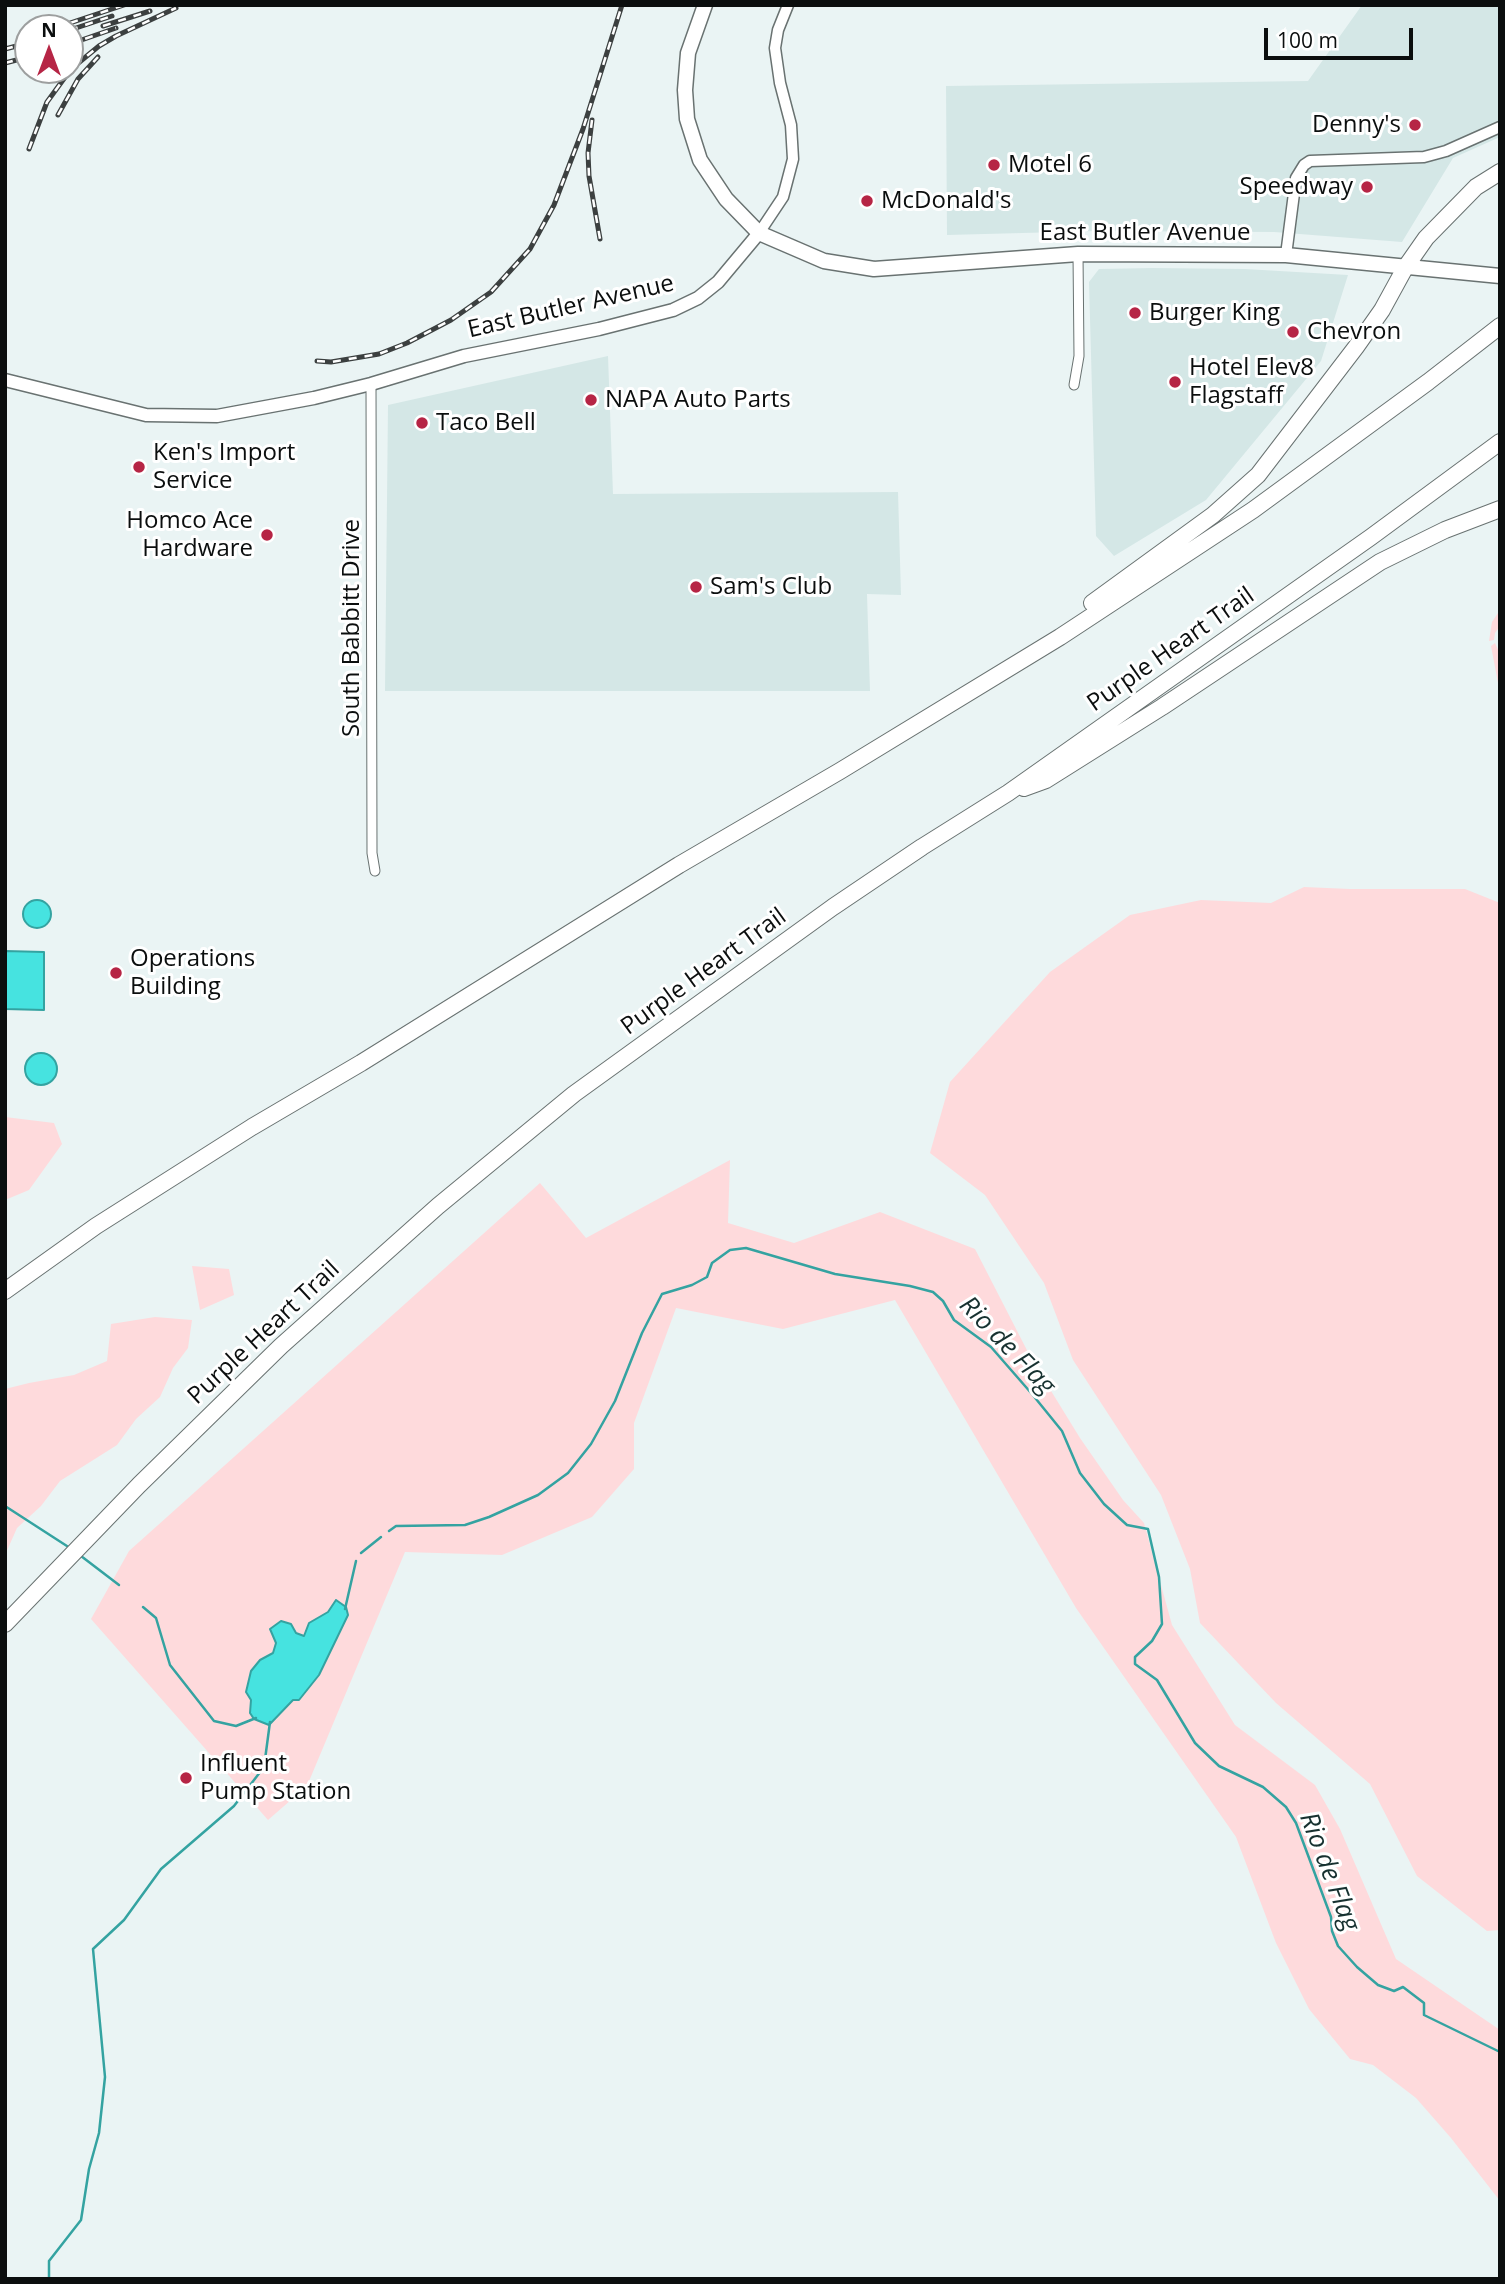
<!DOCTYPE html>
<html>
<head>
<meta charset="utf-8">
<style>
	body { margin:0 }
	#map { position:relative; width:1505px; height:2284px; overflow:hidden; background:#eaf4f4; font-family:"Open Sans",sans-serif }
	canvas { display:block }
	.frame { position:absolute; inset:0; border:7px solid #0b0e0e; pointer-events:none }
	.north { position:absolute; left:14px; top:14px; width:70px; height:70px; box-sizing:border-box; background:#fff; border:2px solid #9d9f9f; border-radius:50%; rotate:0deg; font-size:19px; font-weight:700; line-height:28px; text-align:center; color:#0b0e0e }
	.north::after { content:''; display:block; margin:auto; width:24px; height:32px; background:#b62545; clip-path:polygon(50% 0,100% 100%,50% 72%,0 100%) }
	.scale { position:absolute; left:1264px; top:28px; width:149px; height:32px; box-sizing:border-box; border:4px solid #0b0e0e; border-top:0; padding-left:9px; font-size:21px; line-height:24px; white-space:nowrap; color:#0b0e0e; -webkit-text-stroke:5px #fff; paint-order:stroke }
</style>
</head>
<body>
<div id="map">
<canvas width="1505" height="2284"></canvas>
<div class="frame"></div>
<div class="north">N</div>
<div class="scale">100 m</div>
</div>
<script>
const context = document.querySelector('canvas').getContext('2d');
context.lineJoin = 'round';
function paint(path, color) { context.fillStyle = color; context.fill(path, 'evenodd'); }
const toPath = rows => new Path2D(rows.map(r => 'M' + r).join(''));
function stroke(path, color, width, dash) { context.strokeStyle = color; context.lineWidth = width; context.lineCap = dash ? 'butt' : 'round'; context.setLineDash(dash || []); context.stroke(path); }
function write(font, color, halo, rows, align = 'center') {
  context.font = font + ' "Open Sans",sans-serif'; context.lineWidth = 6; context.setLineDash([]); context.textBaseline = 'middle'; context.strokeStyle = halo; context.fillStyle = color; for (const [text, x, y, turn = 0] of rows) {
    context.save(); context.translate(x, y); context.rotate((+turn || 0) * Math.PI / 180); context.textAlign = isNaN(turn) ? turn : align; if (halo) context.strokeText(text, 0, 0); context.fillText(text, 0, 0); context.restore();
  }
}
paint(toPath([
	[1362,5,1500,5,1500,137,1453,158,1402,242,1274,232,1098,231,947,235,946,86,1308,81],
	[1152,268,1245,269,1348,275,1321,361,1206,500,1114,556,1096,536,1089,282,1099,269],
	[608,356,613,494,898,492,901,595,867,594,870,691,385,691,388,405]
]), '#d4e7e6');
paint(toPath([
	[1500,610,1500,626,1495,633,1494,640,1489,641,1492,622],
	[1495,643,1500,654,1500,728,1498,683,1491,646],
	[1304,887,1350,889,1465,889,1500,903,1500,1930,1487,1931,1417,1876,1370,1784,1276,1703,1200,1623,1190,1569,1161,1495,1073,1360,1044,1283,985,1195,930,1153,950,1082,1050,972,1130,915,1201,900,1271,903],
	[5,1117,54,1123,62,1144,29,1190,5,1200],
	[730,1160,728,1223,794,1243,880,1212,975,1249,1032,1360,1080,1438,1123,1500,1144,1523,1172,1625,1235,1725,1315,1785,1340,1829,1396,1959,1500,2030,1500,2201,1451,2138,1416,2098,1373,2065,1350,2059,1309,2009,1276,1943,1236,1837,1076,1608,895,1300,783,1329,676,1308,634,1423,634,1469,592,1517,502,1555,405,1552,307,1786,268,1820,91,1619,129,1551,540,1183,586,1238],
	[192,1266,229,1269,234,1295,200,1310],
	[155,1317,192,1320,188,1348,173,1368,160,1397,136,1419,117,1445,60,1481,41,1506,17,1528,5,1555,5,1389,29,1383,74,1375,107,1361,111,1324]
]), '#fedadc');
const water = toPath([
	'23 914a14 14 0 1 1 28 0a14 14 0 1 1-28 0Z',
	[5,951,44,952,44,1010,5,1009,5,951],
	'25 1069a16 16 0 1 1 32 0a16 16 0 1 1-32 0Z',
	[336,1600,346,1607,348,1615,319,1675,299,1700,293,1700,269,1725,254,1719,250,1713,251,1700,246,1692,251,1671,260,1660,273,1653,276,1643,270,1629,281,1621,291,1624,296,1633,304,1636,309,1623,328,1612,336,1600]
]);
paint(water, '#46e3e0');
stroke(water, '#34a3a1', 2);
stroke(toPath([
	[5,1506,70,1548],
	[389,1531,396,1526,465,1525,489,1517,538,1495,568,1473,591,1444,615,1401,642,1333,662,1294,692,1285,707,1277,712,1263,730,1250,746,1248,835,1274,910,1286,933,1292,943,1301,954,1320,991,1347,1032,1394,1062,1431,1080,1473,1104,1504,1127,1525,1148,1529,1159,1577,1162,1624,1152,1641,1135,1657,1135,1664,1157,1680,1195,1743,1219,1766,1263,1787,1286,1807,1296,1823,1331,1917,1332,1931,1338,1946,1357,1967,1378,1985,1394,1991,1403,1987,1424,2003,1424,2015,1500,2052],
	[361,1553,381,1537],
	[81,1556,119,1585],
	[143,1607,156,1618,170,1665,214,1721,236,1726,256,1718],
	[345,1609,356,1561],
	[49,2279,49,2261,81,2220,89,2169,99,2133,105,2077,93,1949,124,1920,161,1869,234,1806,264,1767,270,1722]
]), '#34a3a1', 2.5);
const minor = toPath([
	[371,384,372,853,375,871],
	[1074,385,1079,356,1078,254]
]);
const tertiary = toPath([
	[759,233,783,197,793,159,791,125,780,83,775,48,778,30,788,5],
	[1286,255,1296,178,1304,165,1310,161,1424,157,1446,151,1500,127]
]);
const secondary = toPath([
	[5,380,146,415,217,416,314,398,371,384,464,356,599,329,673,310,698,298,718,282,759,233]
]);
const primary = toPath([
	[705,5,688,53,685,90,687,119,700,160,726,199,759,233,824,261,874,269,1078,254,1286,255,1500,276]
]);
const motorway = toPath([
	[1092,603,1213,515,1258,475,1356,347,1382,310,1405,268,1426,238,1476,187,1500,172],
	[1024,788,1046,780,1162,707,1380,562,1445,530,1500,509],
	[5,1291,96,1226,252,1127,361,1063,679,865,840,771,1060,637,1253,510,1428,382,1500,326],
	[5,1624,139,1485,281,1346,438,1206,574,1094,833,907,922,847,1008,793,1371,537,1500,442]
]);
stroke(minor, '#697271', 11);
stroke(tertiary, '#697271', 13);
stroke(secondary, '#697271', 15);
stroke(primary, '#697271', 17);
stroke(motorway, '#697271', 18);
stroke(minor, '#fff', 9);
stroke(tertiary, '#fff', 10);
stroke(secondary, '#fff', 12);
stroke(primary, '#fff', 14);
stroke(motorway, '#fff', 16);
const rail = toPath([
	[103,26,150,11],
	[55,28,124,5],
	[70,30,112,16],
	[70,44,116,28],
	[5,49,28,43],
	[5,63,28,57],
	[58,115,78,79,98,57],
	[592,120,588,153,589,176,600,239],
	[29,149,47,102,71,69,99,46,116,36,176,8],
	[317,361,331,362,379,354,407,343,451,320,491,292,530,249,554,205,583,129,622,5]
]);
stroke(rail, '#3c4040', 5);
stroke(rail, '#fff', 2.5, [8]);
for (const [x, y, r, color] of [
	[1415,125,7,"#b62545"],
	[994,165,7,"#b62545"],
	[1367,187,7,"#b62545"],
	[867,201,7,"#b62545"],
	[1135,313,7,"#b62545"],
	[1293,332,7,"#b62545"],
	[1175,382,7,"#b62545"],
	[591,400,7,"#b62545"],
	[422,423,7,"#b62545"],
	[139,467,7,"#b62545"],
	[267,535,7,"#b62545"],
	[696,587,7,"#b62545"],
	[116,973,7,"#b62545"],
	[186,1778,7,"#b62545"]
]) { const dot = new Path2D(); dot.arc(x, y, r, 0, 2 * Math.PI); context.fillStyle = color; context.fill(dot); stroke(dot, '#fff', 2.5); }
write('24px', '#0b0e0e', '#fff', [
	["Denny's",1401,125,"right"],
	["Motel 6",1008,165],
	["Speedway",1353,187,"right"],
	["McDonald's",881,201],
	["Burger King",1149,313],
	["Chevron",1307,332],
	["Hotel Elev8",1189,368],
	["Flagstaff",1189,396],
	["NAPA Auto Parts",605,400],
	["Taco Bell",436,423],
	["Ken's Import",153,453],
	["Service",153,481],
	["Homco Ace",253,521,"right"],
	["Hardware",253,549,"right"],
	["Sam's Club",710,587],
	["Operations",130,959],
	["Building",130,987],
	["Influent",200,1764],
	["Pump Station",200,1792]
], 'left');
write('24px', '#0b0e0e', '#fff', [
	["East Butler Avenue",1145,233],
	["East Butler Avenue",571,307,-13],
	["South Babbitt Drive",352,628,-90],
	["Purple Heart Trail",1171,650,-35],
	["Purple Heart Trail",704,972,-36],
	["Purple Heart Trail",264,1333,-43]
]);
write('italic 26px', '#173130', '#fff', [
	["Rio de Flag",1007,1346,46],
	["Rio de Flag",1329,1872,69]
]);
</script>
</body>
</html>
